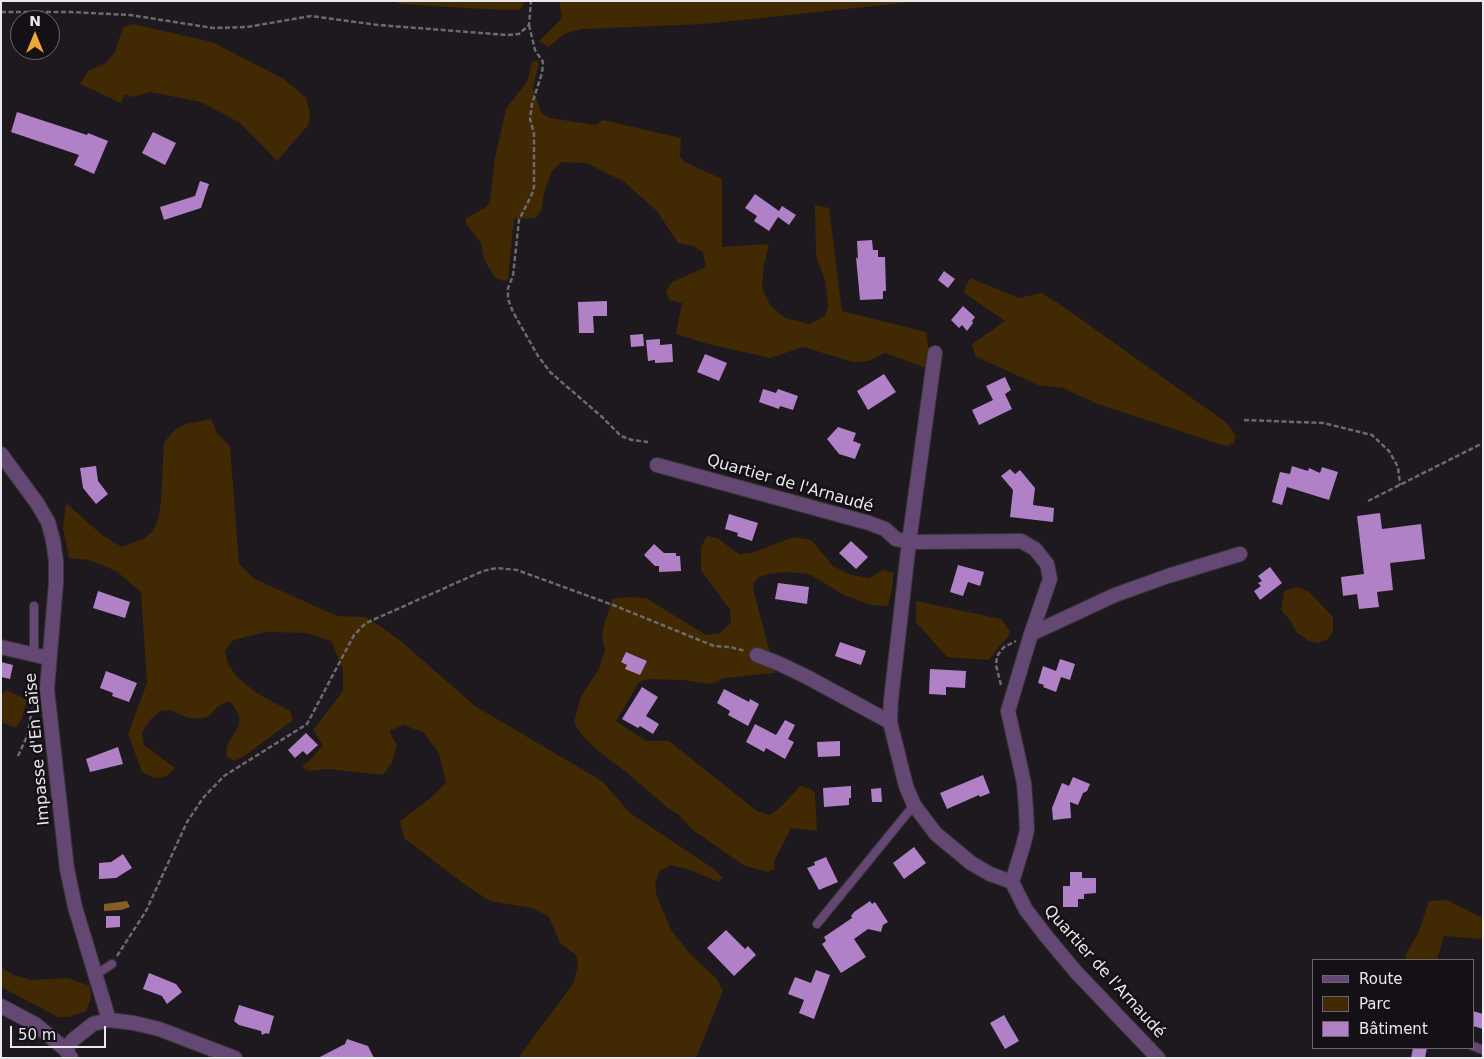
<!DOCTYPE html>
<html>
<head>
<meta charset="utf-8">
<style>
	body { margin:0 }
	#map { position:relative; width:1484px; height:1059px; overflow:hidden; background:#1d191f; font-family:"DejaVu Sans",sans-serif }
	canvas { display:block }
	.frame { position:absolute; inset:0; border:2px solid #eae8ec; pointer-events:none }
	.legend { position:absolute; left:1312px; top:959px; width:162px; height:90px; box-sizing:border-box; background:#141016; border:1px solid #6a666c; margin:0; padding:6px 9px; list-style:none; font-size:15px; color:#eae8ec }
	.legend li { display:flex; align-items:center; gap:10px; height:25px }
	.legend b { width:25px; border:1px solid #6a666c }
	.north { position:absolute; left:10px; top:10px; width:50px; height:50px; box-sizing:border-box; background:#141016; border:1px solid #6a666c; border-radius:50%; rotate:0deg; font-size:14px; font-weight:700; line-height:20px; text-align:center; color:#eae8ec }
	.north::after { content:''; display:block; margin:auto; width:18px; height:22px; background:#eda83b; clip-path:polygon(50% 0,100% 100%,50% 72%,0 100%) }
	.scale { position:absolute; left:10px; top:1026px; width:96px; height:22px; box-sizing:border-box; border:2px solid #eae8ec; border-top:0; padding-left:6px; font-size:15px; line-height:18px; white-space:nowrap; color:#eae8ec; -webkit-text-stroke:4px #141016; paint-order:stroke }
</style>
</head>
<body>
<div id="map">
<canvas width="1484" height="1059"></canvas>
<div class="frame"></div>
<ul class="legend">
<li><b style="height:6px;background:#654773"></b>Route</li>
<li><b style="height:14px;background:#402903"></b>Parc</li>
<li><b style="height:14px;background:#b081c7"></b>Bâtiment</li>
</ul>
<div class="north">N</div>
<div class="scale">50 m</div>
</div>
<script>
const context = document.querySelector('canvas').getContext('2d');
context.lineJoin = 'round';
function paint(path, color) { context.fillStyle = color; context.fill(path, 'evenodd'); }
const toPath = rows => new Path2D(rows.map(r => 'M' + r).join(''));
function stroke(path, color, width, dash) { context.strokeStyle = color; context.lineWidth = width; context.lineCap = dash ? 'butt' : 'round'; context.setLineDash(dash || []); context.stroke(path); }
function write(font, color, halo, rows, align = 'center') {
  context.font = font + ' "DejaVu Sans",sans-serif'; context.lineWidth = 5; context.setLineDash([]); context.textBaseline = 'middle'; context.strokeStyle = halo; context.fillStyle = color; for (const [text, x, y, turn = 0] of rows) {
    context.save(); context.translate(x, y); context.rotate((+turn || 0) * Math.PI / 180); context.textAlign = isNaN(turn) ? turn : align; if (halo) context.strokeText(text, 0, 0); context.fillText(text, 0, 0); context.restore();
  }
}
paint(toPath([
	[395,1,524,1,524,4,520,10,500,10,400,4],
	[559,1,922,1,704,24,583,29,566,33,548,47,539,41,562,18],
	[133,24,212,42,284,79,306,98,310,112,309,124,277,161,240,123,201,102,150,92,133,97,125,94,121,103,80,84,88,71,106,63,115,52,123,27],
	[532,61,539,62,533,88,541,113,550,118,595,125,603,120,681,138,680,156,685,162,722,179,722,247,769,244,764,265,762,288,770,305,785,318,809,324,825,316,828,306,825,280,816,256,815,205,829,208,842,311,926,332,929,351,926,368,885,353,869,361,853,362,803,347,770,358,708,344,676,334,682,303,669,300,666,291,672,282,706,267,703,252,693,246,678,243,657,211,623,181,586,163,562,162,552,171,544,193,541,211,536,218,514,219,508,279,503,281,495,278,484,259,481,243,466,224,466,218,485,208,490,202,495,158,506,109,528,80],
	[970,278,1019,298,1041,293,1058,303,1227,423,1236,436,1234,443,1227,446,1219,444,1095,403,1063,388,1038,385,975,356,972,344,1005,321,963,292],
	[211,419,217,433,230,446,239,564,255,579,337,616,365,617,380,626,402,642,475,706,602,781,630,813,714,869,723,878,718,882,691,870,670,865,659,872,655,884,657,897,671,930,691,955,717,979,723,991,696,1058,518,1058,573,984,578,965,576,955,560,943,549,917,532,908,490,901,464,884,404,838,400,821,428,800,446,783,439,753,423,732,403,725,389,731,397,746,391,764,383,775,328,769,310,771,302,767,312,758,323,745,313,730,343,691,343,669,331,641,307,633,266,632,233,640,225,651,228,664,237,677,258,694,290,711,293,720,243,757,234,761,226,756,227,746,239,725,239,715,230,701,218,706,208,717,198,719,186,717,170,710,161,711,151,719,142,732,144,745,175,768,167,776,155,778,142,772,128,734,147,683,141,592,116,571,89,560,69,558,63,528,66,503,102,535,122,547,145,538,153,531,158,520,161,501,164,442,176,429,186,424],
	[707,536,717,538,739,554,752,553,794,537,811,540,833,566,851,575,869,578,884,570,893,573,893,583,888,606,871,605,844,595,809,574,785,572,768,574,759,577,754,582,753,588,775,673,724,678,711,684,682,680,650,679,639,682,616,721,646,741,669,741,757,811,770,815,782,806,800,786,809,788,815,793,817,831,791,828,775,859,774,869,768,872,745,866,694,831,679,815,668,808,626,772,597,750,583,736,574,723,581,696,599,669,605,650,602,639,603,629,612,599,626,597,646,598,706,635,720,633,731,623,730,610,701,570,701,547],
	[1297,587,1309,592,1333,617,1333,631,1328,639,1319,643,1309,641,1297,633,1290,620,1281,610,1284,591],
	[916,601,1001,619,1010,631,1008,637,1001,644,989,660,947,657,916,622],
	[7,690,27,700,22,718,16,728,1,722,1,694],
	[1447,900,1483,918,1483,939,1444,936,1437,960,1405,960,1406,954,1419,931,1429,901],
	[1,967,13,975,32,980,68,978,90,986,91,999,86,1011,69,1017,58,1017,1,987]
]), '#402903');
paint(toPath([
	[127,901,130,907,121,910,104,911,104,904]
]), '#865f24');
paint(toPath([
	[17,112,87,135,88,133,108,141,94,174,74,165,79,155,11,132],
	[153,132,176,143,165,165,142,153],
	[200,181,209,184,201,208,164,220,160,207,195,196],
	[755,194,779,211,782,206,796,215,789,225,778,217,769,231,754,221,757,216,745,208],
	[872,240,873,250,878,250,878,257,885,257,886,291,883,291,883,299,860,300,856,257,858,259,857,241],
	[944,271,955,279,948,288,938,280],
	[607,301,607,316,593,316,594,333,579,333,578,302],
	[963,306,975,317,972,321,973,323,967,331,962,325,959,328,951,320],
	[643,334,644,346,631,347,630,335],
	[660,339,660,345,672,344,673,362,655,363,655,360,648,361,646,340],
	[705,354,727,363,719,381,697,372],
	[884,374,896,392,868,410,857,391],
	[1005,377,1011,390,1005,394,1012,409,979,425,972,410,993,400,986,386],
	[763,389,776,393,778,389,798,396,793,410,780,406,779,409,759,402],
	[838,427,856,433,853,441,861,444,855,459,839,454,827,439],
	[96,466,98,481,108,494,96,504,83,488,80,468],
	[1292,466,1308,471,1309,468,1320,473,1322,467,1338,472,1329,500,1287,487,1282,505,1272,502,1280,472,1290,474],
	[1010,469,1015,474,1020,470,1035,488,1033,505,1054,508,1053,522,1010,517,1013,490,1001,476],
	[1380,513,1382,529,1421,524,1425,559,1390,563,1393,590,1377,592,1379,607,1359,609,1357,594,1343,596,1341,577,1364,574,1357,516],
	[729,514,758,523,752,541,737,536,738,533,725,529],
	[851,541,868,557,856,569,839,553],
	[654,544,664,553,676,553,676,556,680,556,681,571,659,572,659,566,655,566,644,555],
	[958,565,984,572,980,586,968,582,963,596,950,592],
	[1270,567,1282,583,1260,600,1254,591,1261,586,1258,583,1262,581,1258,576],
	[778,583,809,587,807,604,775,599],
	[98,591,130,602,125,618,93,608],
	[840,642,866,651,861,665,835,656],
	[626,652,647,661,640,675,625,669,627,665,621,662],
	[1060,659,1075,664,1070,680,1061,677,1056,692,1043,687,1044,685,1038,683,1043,666,1056,671],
	[1,662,13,665,10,679,1,677],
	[930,669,966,671,965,688,946,687,946,695,929,694],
	[106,671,137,683,129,702,112,696,113,693,100,688],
	[642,687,658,697,646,716,659,724,653,734,640,726,638,728,622,719],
	[724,689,749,702,750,699,759,704,748,726,728,715,730,711,717,703],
	[785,720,795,725,788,739,794,742,785,759,766,748,764,752,746,742,755,724,776,735],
	[306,733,318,745,307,755,303,751,295,758,288,750],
	[840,741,840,756,818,757,817,742],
	[118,747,123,764,90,772,86,759],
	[983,775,990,793,980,797,979,795,947,809,940,793],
	[1073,777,1090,784,1087,791,1083,793,1078,805,1070,802,1071,818,1053,820,1052,808,1062,783,1069,786],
	[851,786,851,798,849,798,849,805,824,807,823,788],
	[881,788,882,802,872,802,871,789],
	[914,847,926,863,904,879,893,863],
	[123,854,132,868,116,878,99,879,99,863,111,862],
	[826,857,838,882,819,890,807,868,815,865,814,862],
	[1070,872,1082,872,1082,878,1096,878,1096,893,1084,894,1084,899,1078,899,1078,907,1063,907,1063,886,1070,886],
	[870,901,872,904,875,902,888,922,883,925,881,932,868,929,854,939,866,957,841,973,822,944,826,941,824,937,852,918,851,916,854,912],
	[106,916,120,916,120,927,106,928],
	[726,930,745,949,748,946,756,955,734,976,707,948],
	[816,970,830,975,814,1019,799,1013,804,1000,788,994,795,977,811,983],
	[149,973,176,984,182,992,167,1004,162,996,143,989],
	[239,1005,274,1016,269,1034,266,1033,262,1035,261,1031,239,1025,234,1021],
	[1473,1011,1483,1014,1483,1029,1473,1026],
	[1004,1015,1019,1041,1005,1049,990,1023],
	[347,1039,368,1046,374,1058,318,1058,345,1044],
	[1413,1048,1427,1048,1425,1058,1411,1058]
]), '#b081c7');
const service = toPath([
	[34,606,34,655],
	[817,924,914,805],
	[95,975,112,964],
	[1473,1046,1483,1050]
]);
const minor = toPath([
	[935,353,909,542,891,700,890,722,906,786,914,805,936,834,971,863,990,874,1012,882,1026,910,1046,936,1076,972,1158,1058],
	[1,454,37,503,48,522,53,540,56,561,56,583,47,689,67,869,75,907,109,1020],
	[657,465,869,523,885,529,896,539,909,542,1021,541,1035,549,1047,564,1050,579,1031,634],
	[1,647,48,658],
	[757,655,780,664,807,677,890,722],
	[1012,882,1023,846,1027,830,1026,809,1024,783,1008,711,1031,634,1115,595,1168,576,1240,554],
	[65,1049,74,1039,93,1024,109,1020,134,1023,159,1029,235,1058]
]);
const tertiary = toPath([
	[1,1006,35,1024,65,1049,71,1058]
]);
stroke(service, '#3a363c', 10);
stroke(minor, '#3a363c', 16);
stroke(tertiary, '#3a363c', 16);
stroke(toPath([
	[1,12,70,12,130,15,213,28,247,27,311,16,378,25,507,35,519,34,529,25,531,1],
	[529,25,535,50,543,62,542,73,532,104,530,119,534,134,534,187,532,194,519,220,513,276,508,288,508,299,513,312,538,356,550,372,601,416,621,436,632,440,648,442],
	[1244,420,1323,423,1372,435,1389,451,1398,467,1400,485],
	[1368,501,1483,443],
	[1001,685,996,665,997,656,1004,647,1016,641],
	[18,756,28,734,34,695],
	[117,956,146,911,187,822,203,798,224,776,307,724,354,635,366,623,483,571,497,568,517,570,613,605,714,646,730,647,745,651]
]), '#6d6a6f', 2.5, [5, 2.5]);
stroke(service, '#654773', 8);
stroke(minor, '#654773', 14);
stroke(tertiary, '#654773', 14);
write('16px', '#eae8ec', '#141016', [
	["Quartier de l'Arnaudé",790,484,16],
	["Impasse d'En Laïse",38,749,-95],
	["Quartier de l'Arnaudé",1104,972,48]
]);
</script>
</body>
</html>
